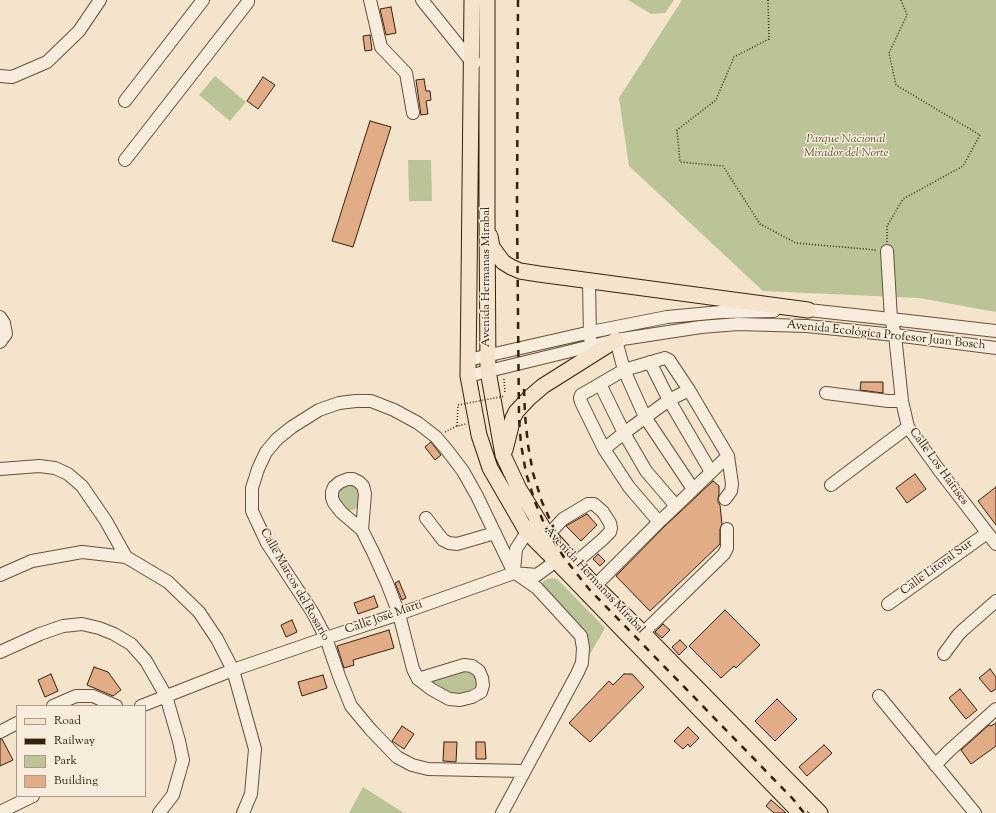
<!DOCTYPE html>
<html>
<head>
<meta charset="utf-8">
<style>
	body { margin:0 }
	#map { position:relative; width:996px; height:813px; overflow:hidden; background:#f4e4cb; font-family:"Sorts Mill Goudy",serif }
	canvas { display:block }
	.legend { position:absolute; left:16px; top:705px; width:130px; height:92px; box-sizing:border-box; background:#f8eddd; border:1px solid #aa9c8a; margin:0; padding:5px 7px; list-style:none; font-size:12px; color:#35220d }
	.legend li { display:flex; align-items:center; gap:8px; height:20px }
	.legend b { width:20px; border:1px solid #aa9c8a }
</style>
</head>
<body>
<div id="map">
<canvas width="996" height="813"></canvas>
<ul class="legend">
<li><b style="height:5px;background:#f4e4cb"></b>Road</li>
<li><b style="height:5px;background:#35220d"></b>Railway</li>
<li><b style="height:11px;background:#bbc497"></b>Park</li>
<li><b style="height:11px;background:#e2ac86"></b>Building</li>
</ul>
</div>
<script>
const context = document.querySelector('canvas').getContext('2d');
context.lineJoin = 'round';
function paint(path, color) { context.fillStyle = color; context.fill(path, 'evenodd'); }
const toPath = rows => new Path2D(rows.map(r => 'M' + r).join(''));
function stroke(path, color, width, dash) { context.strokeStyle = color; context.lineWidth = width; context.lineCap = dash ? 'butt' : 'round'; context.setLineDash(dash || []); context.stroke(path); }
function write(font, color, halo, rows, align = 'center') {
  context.font = font + ' "Sorts Mill Goudy",serif'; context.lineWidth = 3; context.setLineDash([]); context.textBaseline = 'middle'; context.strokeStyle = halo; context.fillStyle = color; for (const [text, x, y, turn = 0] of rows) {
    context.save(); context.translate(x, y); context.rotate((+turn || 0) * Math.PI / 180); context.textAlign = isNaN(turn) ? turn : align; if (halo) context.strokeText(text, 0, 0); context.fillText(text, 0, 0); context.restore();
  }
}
paint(toPath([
	[628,0,674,0,665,13,651,14],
	[682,0,996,0,996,312,919,298,763,291,629,166,619,98],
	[215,76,246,102,230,121,199,95],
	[408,160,431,160,432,201,409,201],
	[348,485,352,485,360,489,360,506,353,510,345,510,337,501,338,493,340,489,344,486],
	[552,578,557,579,605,628,585,663,586,649,541,588,542,584,544,581,548,579],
	[467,668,477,675,478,685,465,693,449,694,436,687,430,679],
	[363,787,404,813,349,813]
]), '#bbc497');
const building = toPath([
	[391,7,396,33,386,35,380,9,391,7],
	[370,35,372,50,365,51,363,36,370,35],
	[263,77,275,85,258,109,247,101,263,77],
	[424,79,426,91,430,91,431,100,426,101,428,114,421,115,416,80,424,79],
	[370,121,391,127,353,247,332,241,370,121],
	[861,382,883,382,883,393,860,390,861,382],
	[431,442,441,455,435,460,425,447,431,442],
	[915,474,926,489,907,503,896,488,915,474],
	[713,481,719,486,719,494,718,498,718,502,720,505,722,524,720,529,720,544,650,611,616,576,664,527,713,481],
	[996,487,996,525,978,501,996,487],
	[587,514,597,525,581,541,566,526,587,514],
	[598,554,605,561,600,566,593,559,598,554],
	[399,581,406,598,402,600,395,583,399,581],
	[374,596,378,607,358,614,354,603,374,596],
	[725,610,760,645,736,668,734,666,721,678,689,646,725,610],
	[292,620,297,632,286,637,281,625,292,620],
	[663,624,670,630,662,638,655,632,663,624],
	[389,630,394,648,353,660,354,665,344,668,337,646,389,630],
	[680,640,687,647,679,655,672,647,680,640],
	[94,667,108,672,121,690,113,696,87,685,94,667],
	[990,669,996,677,996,689,991,692,979,678,990,669],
	[51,674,58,691,45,697,38,680,51,674],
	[624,674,632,674,644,687,590,742,569,723,609,681,613,685,624,674],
	[323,675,327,688,302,696,298,682,323,675],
	[960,689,977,710,966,719,949,698,960,689],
	[777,699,797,719,775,741,755,721,777,699],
	[996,723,996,746,971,764,961,750,989,725,991,726,996,723],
	[402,726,414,734,404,749,392,741,402,726],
	[688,727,699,738,690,747,688,744,683,749,674,741,688,727],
	[0,739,2,739,13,760,0,766,0,739],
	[444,742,457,742,456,762,443,761,444,742],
	[476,742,485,742,486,759,476,759,476,742],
	[824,745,832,753,807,776,799,767,824,745],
	[771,800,778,806,786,813,774,813,766,806,771,800]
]);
paint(building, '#e2ac86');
stroke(building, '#35220d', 1);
const minor = toPath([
	[370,0,381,47,406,73,413,113],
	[422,0,471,61,475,62],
	[0,76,12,77,47,62,79,31,100,0],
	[125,101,203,0],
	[125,160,248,2,248,0],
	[887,251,891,319,895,335,902,401,908,427,939,470,996,544],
	[589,280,590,339],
	[800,310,808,310,891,319,996,331],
	[0,317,4,323,6,334,0,342],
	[616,340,624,370,665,358,669,360,689,390,728,456,676,506],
	[468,360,591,332,667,317,721,312,774,311],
	[650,362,669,400,624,433,604,449,629,487,659,522],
	[468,376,616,340,701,327,738,324,807,326,895,335,996,348],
	[689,390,669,400,711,472],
	[826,393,888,401,902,401],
	[604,449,581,402,580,398,581,395,624,370,645,417,693,489],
	[0,469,39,466,55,468,68,474,82,486,106,521,126,557],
	[831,485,908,427],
	[725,499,731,491,732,484,728,456],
	[426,518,443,540,449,543,457,544,495,533],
	[362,530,365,494,363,486,359,482,353,479,348,479,340,482,334,487,332,492,332,498,334,503,341,512,362,530,373,552,387,583,399,614,413,669,418,679,431,689,449,699,460,700,472,697,481,692,483,685,482,678,479,671,472,666,464,665,418,679],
	[548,535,563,519,588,504,594,504,603,512,610,523,611,528,610,532,602,540,574,564],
	[514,571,516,549,527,532,538,520],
	[514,573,477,496,463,471,447,450,436,437,418,423,394,410,371,401,356,401,339,403,319,410,292,427,277,439,266,452,258,469,252,488,252,511,267,543,313,613,326,638,339,676,351,706,371,730,397,757,412,765,428,769,524,771],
	[0,575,32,561,82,552,126,557,168,582,199,612,217,639,233,670,255,749,251,794,243,813],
	[595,586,659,522,676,506,646,471,624,433,600,384],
	[888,604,987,533],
	[643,633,724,554,727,548,727,529],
	[0,652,40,634,63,626,82,624,99,628,114,634,131,644,146,661,166,696,179,741,183,760,173,795,159,813],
	[944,654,958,635,963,630,996,601],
	[879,696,975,813],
	[53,706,76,696,93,696,116,706],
	[141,706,233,670,326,638,399,614,514,573,537,575,556,561,560,555],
	[0,732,17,723],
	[935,765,950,750,996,709],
	[0,812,33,796],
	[502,813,577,674,582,663,583,648,581,636,537,588,517,574]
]);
const major = toPath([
	[472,0,468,376,479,435,490,468,527,532,556,561,800,813],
	[487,0,487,213,488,371,503,455,519,489,545,531,595,586,643,633,820,813],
	[490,236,492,247,503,262,511,267,520,271,539,274,808,310],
	[505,450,513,418,516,412,529,398,543,386,616,340]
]);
stroke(minor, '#65523c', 14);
stroke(major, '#35220d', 17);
stroke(toPath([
	[768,0,769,39,734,57,716,100,677,130,680,162,723,166,760,224,796,243,876,250],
	[887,242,887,226,903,199,963,166,980,135,896,85,889,53,907,15,901,0],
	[504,379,505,393],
	[457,426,458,405],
	[445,432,457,426,466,424]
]), '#35220d', 1.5, [1, 2]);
stroke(minor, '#f8eddd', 12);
stroke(major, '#f4e4cb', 15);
stroke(toPath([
	[518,0,517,210,519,419,521,444,526,473,535,502,546,528,565,559,589,589,793,799,804,813],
	[524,389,525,415,528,445,533,473,542,502,555,531,561,541]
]), '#35220d', 2.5, [7, 7]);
stroke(toPath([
	[458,405,505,396]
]), '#35220d', 1.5, [1, 2]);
write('italic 12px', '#5d5336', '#f8eddd', [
	["Parque Nacional",846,140],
	["Mirador del Norte",846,154]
]);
write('12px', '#35220d', '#f8eddd', [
	["Avenida Hermanas Mirabal",487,277,-90],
	["Avenida Ecológica Profesor Juan Bosch",886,336,6],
	["Calle Los Haitises",938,467,54],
	["Calle Litoral Sur",937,568,-36],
	["Avenida Hermanas Mirabal",594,581,47],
	["Calle Marcos del Rosario",294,585,60],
	["Calle José Martí",384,618,-19]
]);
</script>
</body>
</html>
